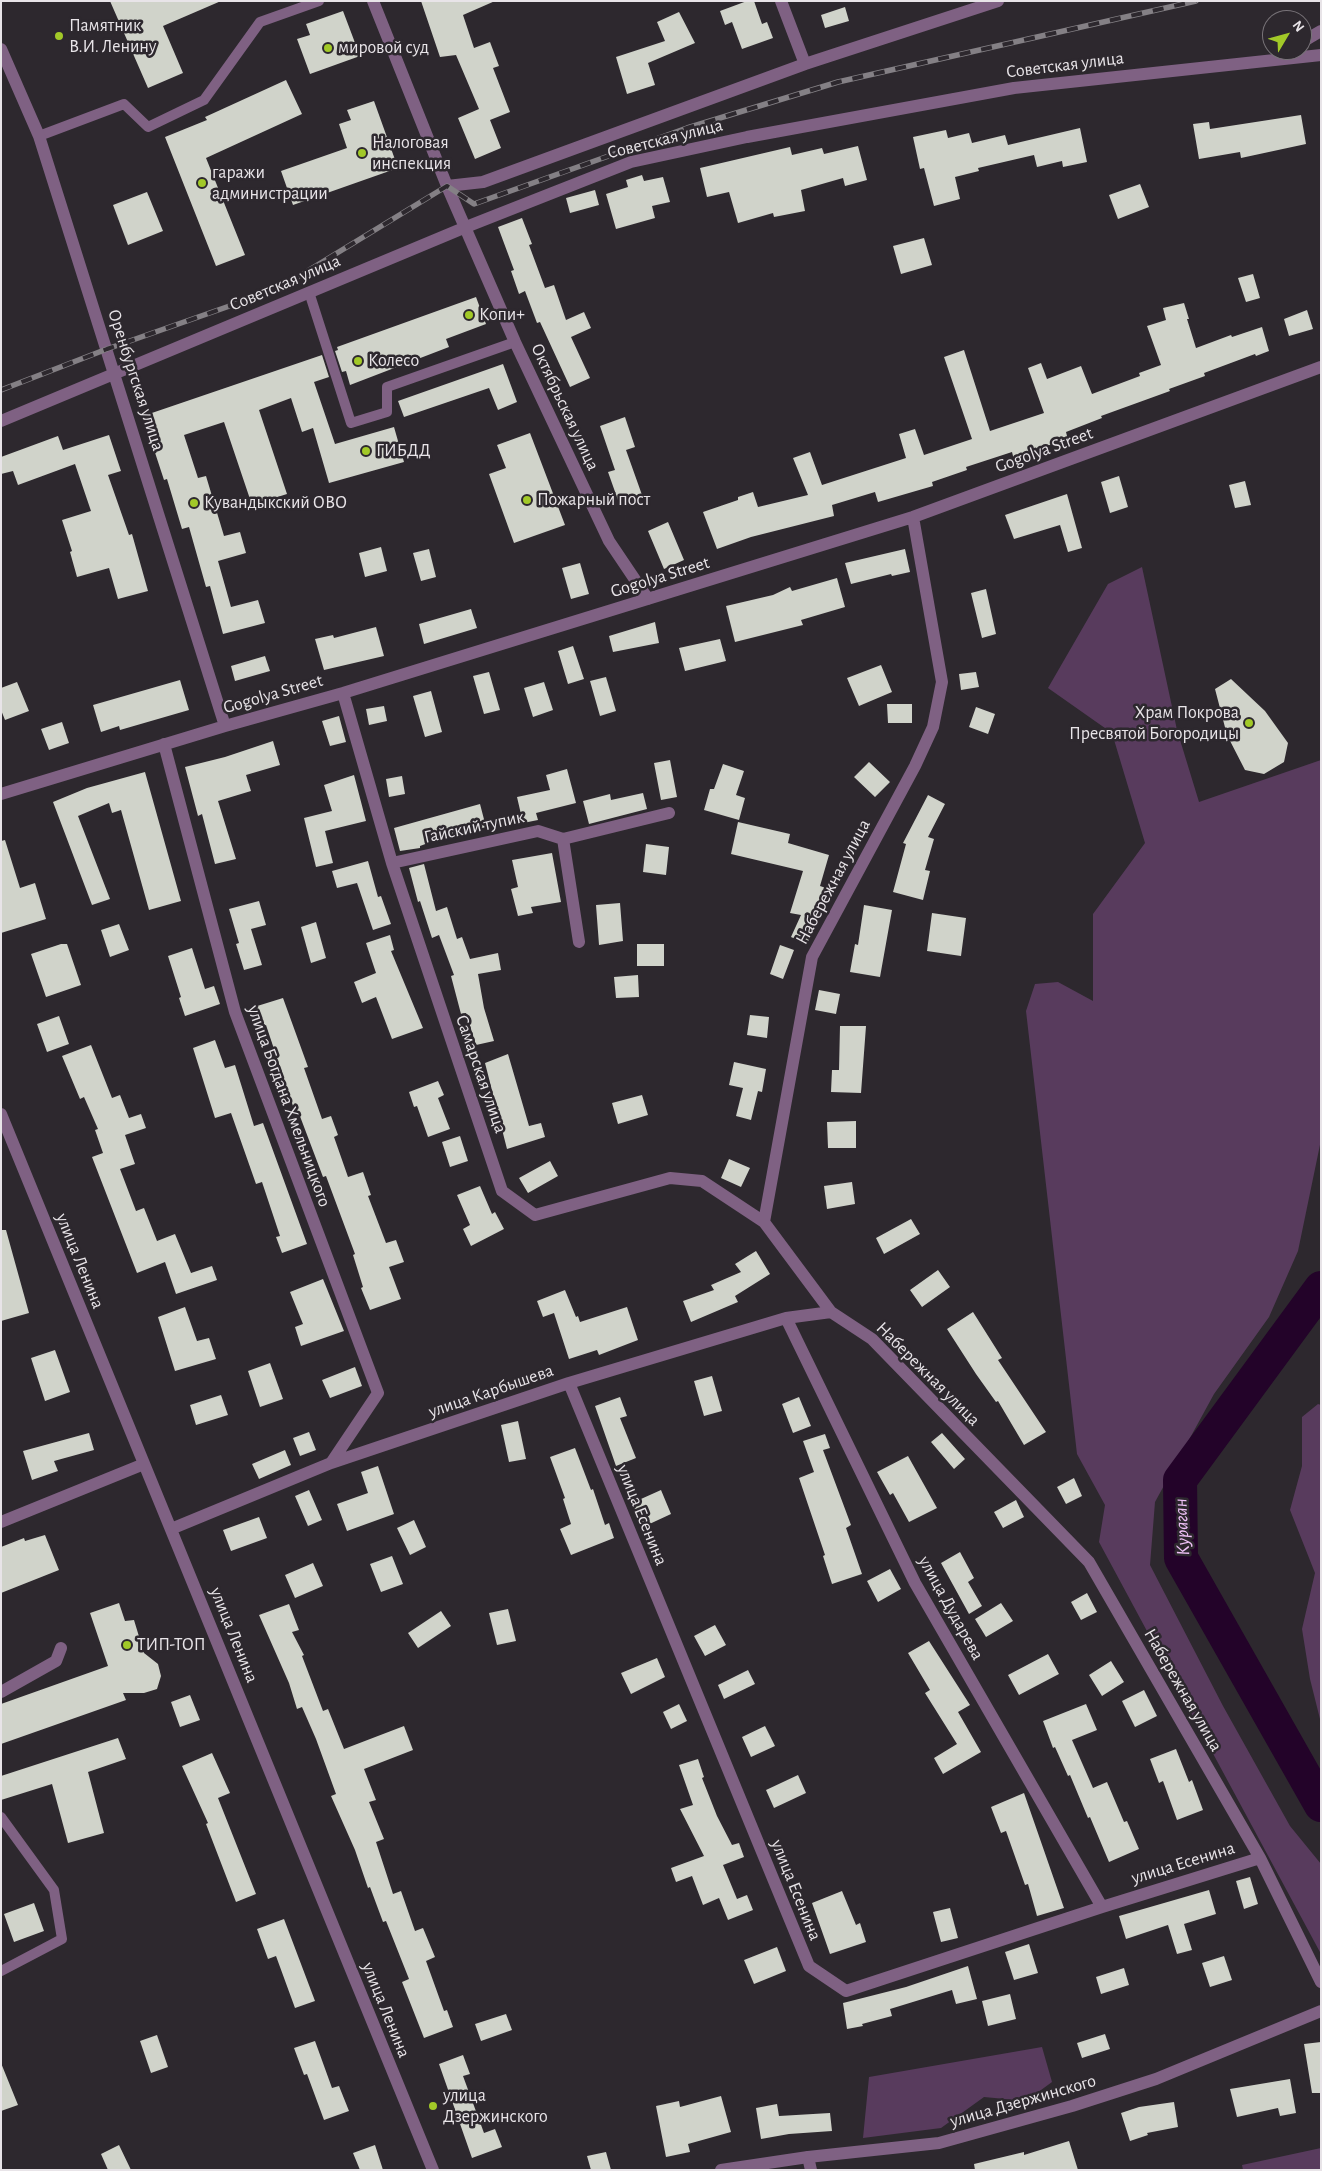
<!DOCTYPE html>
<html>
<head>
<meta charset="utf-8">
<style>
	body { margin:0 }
	#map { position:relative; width:1322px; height:2171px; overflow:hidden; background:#2d282e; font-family:"Alegreya Sans",sans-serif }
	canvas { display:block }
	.frame { position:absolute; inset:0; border:2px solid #e8e4e8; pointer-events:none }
	.north { position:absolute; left:1262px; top:10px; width:50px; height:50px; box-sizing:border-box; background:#2d282e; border:1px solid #787378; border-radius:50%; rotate:53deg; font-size:14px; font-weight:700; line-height:20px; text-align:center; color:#e8e4e8 }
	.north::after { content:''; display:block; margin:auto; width:18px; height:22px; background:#a2c928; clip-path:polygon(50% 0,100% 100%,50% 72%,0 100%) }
</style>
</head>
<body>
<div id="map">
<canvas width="1322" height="2171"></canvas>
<div class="frame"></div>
<div class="north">N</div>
</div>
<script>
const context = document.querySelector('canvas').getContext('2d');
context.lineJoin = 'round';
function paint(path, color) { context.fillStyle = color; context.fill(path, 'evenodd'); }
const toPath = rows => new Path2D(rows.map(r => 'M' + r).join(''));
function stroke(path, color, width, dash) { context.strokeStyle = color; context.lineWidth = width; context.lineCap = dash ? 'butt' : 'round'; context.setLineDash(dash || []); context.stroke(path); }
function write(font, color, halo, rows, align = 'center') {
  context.font = font + ' "Alegreya Sans",sans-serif'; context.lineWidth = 5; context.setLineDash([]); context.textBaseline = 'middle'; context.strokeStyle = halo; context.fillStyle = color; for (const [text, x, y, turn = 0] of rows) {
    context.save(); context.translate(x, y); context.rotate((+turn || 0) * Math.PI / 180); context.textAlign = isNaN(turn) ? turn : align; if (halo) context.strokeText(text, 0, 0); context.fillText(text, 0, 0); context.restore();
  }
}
paint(toPath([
	[1142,567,1177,730,1199,802,1321,760,1321,1140,1298,1251,1269,1317,1214,1394,1155,1502,1150,1565,1223,1706,1290,1826,1321,1864,1321,1954,1099,1542,1105,1505,1077,1454,1026,1011,1035,984,1058,982,1093,1001,1093,914,1145,843,1112,733,1048,688,1108,584],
	[1318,1404,1321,1405,1321,1723,1310,1679,1302,1629,1315,1573,1290,1510,1302,1466,1302,1417],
	[1042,2047,1052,2082,1026,2101,984,2097,941,2128,863,2138,869,2077],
	[1321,2148,1321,2170,1243,2170,1242,2165]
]), '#583b5d');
stroke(toPath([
	[1321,1288,1180,1480,1181,1558,1321,1805]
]), '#230329', 34);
paint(toPath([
	[110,1,221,1,163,26,183,73,148,88],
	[421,1,495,1,463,15,474,48,490,42,499,66,493,68,510,112,490,120,501,148,475,159,458,118,479,109,456,55,440,57],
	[747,1,754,1,762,24,767,22,773,38,742,49,732,22,725,25,720,11],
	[845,7,849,21,825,28,821,15],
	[343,11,360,56,310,74,297,39,310,35,306,24],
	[679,12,695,43,648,63,655,85,627,94,616,57,665,41,657,22],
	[286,80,302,114,206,158,245,255,216,266,165,137,207,120,205,117],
	[374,101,398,168,293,205,281,171,347,148,339,124,351,120,347,110],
	[1301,115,1306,144,1241,158,1240,152,1199,159,1193,124,1209,122,1210,129],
	[1080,128,1087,162,1063,167,1062,161,1037,167,1034,155,978,168,979,171,955,177,960,199,934,206,924,168,920,169,913,137,946,130,948,138,969,133,972,143,1005,135,1008,145],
	[858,146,867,180,845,186,843,178,801,190,805,211,774,217,773,213,738,223,729,192,707,197,700,168,790,147,792,155,822,148,824,154],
	[642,175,644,181,663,177,670,202,652,206,655,218,616,229,606,194,628,187,626,180],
	[1140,184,1149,207,1118,219,1109,195],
	[595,190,599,205,570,213,566,198],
	[147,192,163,231,128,245,113,205],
	[522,218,532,244,529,245,545,288,554,285,566,320,584,312,591,328,571,337,590,378,570,387,540,322,537,323,525,291,519,294,511,271,514,270,498,227],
	[924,238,932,265,901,274,893,246],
	[1253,274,1260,298,1246,302,1238,278],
	[476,297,486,324,446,339,449,347,350,385,346,371,342,372,335,351,338,350,337,347],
	[1184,303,1189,319,1187,319,1196,348,1231,335,1232,337,1262,327,1269,351,1256,356,1255,354,1204,373,1205,376,1169,389,1170,391,1101,416,1102,418,1066,432,1068,440,1035,449,1036,452,1014,460,1012,452,966,467,967,470,932,482,933,486,878,502,875,492,832,505,834,516,751,537,717,549,703,512,738,500,738,497,753,492,758,507,808,495,793,458,810,452,822,485,906,458,899,434,915,429,924,455,972,439,944,357,964,350,990,431,1044,413,1028,368,1041,363,1047,379,1081,366,1092,394,1140,376,1139,373,1161,365,1147,326,1166,320,1163,308],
	[1307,310,1313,329,1289,336,1284,319],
	[322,355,329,377,314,382,335,444,394,427,404,462,329,483,313,428,302,432,291,398,259,410,287,494,252,505,224,422,184,435,198,478,206,476,224,536,240,532,246,553,218,561,231,607,258,600,265,623,223,634,210,586,206,587,189,527,182,529,167,479,164,480,143,416],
	[503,364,517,402,498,410,489,388,404,417,398,401],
	[625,417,635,447,626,450,642,495,619,503,608,472,615,470,600,426],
	[530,433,565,525,514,543,489,474,506,468,497,445],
	[109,435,121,471,108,475,129,535,132,534,148,591,118,599,109,568,77,577,70,552,72,551,62,520,91,511,75,464,18,485,13,471,1,474,1,457,58,436,63,450],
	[1119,476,1128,507,1110,513,1101,482],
	[1245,481,1251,505,1235,508,1229,485],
	[1067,494,1082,548,1068,552,1060,525,1014,539,1005,515],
	[668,522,684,560,664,569,648,531],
	[381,547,387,571,365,577,359,553],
	[429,549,436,577,421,581,413,553],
	[905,549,910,572,892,576,891,574,851,584,845,563],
	[580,563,589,594,571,599,562,568],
	[837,578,845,607,801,620,803,625,735,642,726,606,773,595,790,587,792,591],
	[986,589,996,634,982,638,971,593],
	[471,609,477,628,424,644,419,624],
	[655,622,659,643,613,652,609,636],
	[376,627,384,656,324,670,315,639,333,635,334,638],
	[720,639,726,661,685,671,679,648],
	[573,646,584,679,568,684,558,651],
	[265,656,270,671,235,681,231,666],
	[881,665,892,692,859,706,847,678],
	[489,672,500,710,484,714,473,676],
	[976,672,979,687,961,690,959,674],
	[606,677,616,711,600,716,590,681],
	[1231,679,1265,711,1288,743,1284,762,1264,774,1245,770,1227,735,1215,689],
	[180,680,189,710,120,730,119,726,101,732,93,705],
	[17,682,29,711,5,720,1,710,1,688],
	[544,682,553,710,533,717,524,688],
	[431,691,442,732,425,737,413,696],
	[887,704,912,704,912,723,888,723],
	[384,706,387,721,369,725,366,709],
	[976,707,995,714,988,734,969,727],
	[339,716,346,742,330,746,322,721],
	[62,722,69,743,49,750,41,729],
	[273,741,280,765,246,775,251,791,218,801,236,859,215,864,202,814,198,816,185,767,225,757],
	[670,760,677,797,661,800,654,763],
	[869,762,890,782,875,797,854,777],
	[723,764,744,771,736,795,745,798,739,820,704,810,710,789,714,789],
	[567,769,576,803,536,813,538,820,523,823,517,797,550,790,546,775],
	[145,772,181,901,149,910,121,810,112,813,109,803,78,816,110,899,92,905,53,802,87,788],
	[354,775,366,821,325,831,333,863,316,867,304,818,332,811,324,785],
	[402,776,405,794,389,797,386,779],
	[643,793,647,809,589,824,583,801,610,794,611,800],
	[928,795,945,804,928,837,934,839,925,870,930,871,923,900,893,892,906,844,903,843],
	[480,804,486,827,428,843,420,846,420,848,400,851,394,828],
	[738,822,790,834,788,843,829,855,820,886,826,888,815,925,807,944,791,937,801,915,790,913,803,871,731,854],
	[5,840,20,888,35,883,46,919,1,933,1,841],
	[646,844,669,847,666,875,643,872],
	[552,853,561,902,531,907,533,913,518,916,511,889,518,887,512,860],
	[368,861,378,897,381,896,391,924,373,930,357,883,337,888,332,871],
	[424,864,436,911,447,907,457,939,462,937,470,959,498,953,501,970,478,974,484,1008,494,1041,476,1045,466,1013,461,1014,451,976,454,975,439,935,432,938,420,901,418,902,409,868],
	[259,901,266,925,251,929,262,965,244,970,236,944,239,943,229,909],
	[620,903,623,941,599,945,596,905],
	[864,905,892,910,880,977,850,972,855,944,858,945],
	[932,913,966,918,961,956,927,951],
	[316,922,326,958,311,963,301,927],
	[119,924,129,950,110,957,101,930],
	[390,935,394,950,391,951,423,1028,392,1039,376,997,362,1003,354,982,376,973,366,943],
	[61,944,67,944,81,985,46,997,31,954],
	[637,944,664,944,664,966,637,966],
	[780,945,794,950,783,979,770,974],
	[192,948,205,989,214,986,220,1004,185,1016,179,998,181,997,168,956],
	[638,975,639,997,616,998,614,977],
	[819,990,840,994,836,1014,815,1010],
	[283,998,308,1067,304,1068,322,1119,331,1116,338,1135,334,1137,348,1177,363,1172,371,1195,368,1196,386,1243,396,1240,404,1262,389,1267,401,1299,370,1310,361,1288,363,1287,353,1255,355,1254,326,1176,323,1177,298,1111,295,1112,266,1025,260,1027,254,1007],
	[750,1015,769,1017,767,1038,747,1035],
	[59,1016,69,1044,47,1052,37,1024],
	[840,1026,866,1026,861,1093,831,1092,832,1070,839,1070],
	[215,1040,225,1068,235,1065,254,1126,263,1123,307,1244,282,1253,276,1237,280,1236,262,1182,256,1184,231,1113,215,1118,193,1048],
	[91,1045,112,1098,120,1095,129,1118,141,1114,146,1128,125,1135,135,1164,120,1169,136,1211,144,1208,157,1241,175,1234,191,1273,212,1266,217,1280,176,1294,165,1262,137,1273,92,1157,103,1153,95,1130,98,1129,84,1097,80,1099,62,1056],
	[508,1054,529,1126,541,1123,545,1137,507,1149,485,1063],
	[734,1062,766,1069,762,1092,758,1091,751,1120,736,1116,743,1088,729,1085],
	[438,1081,444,1095,438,1098,450,1129,428,1137,417,1106,414,1107,409,1092],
	[642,1095,648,1115,618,1124,612,1103],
	[856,1121,856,1148,828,1148,827,1122],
	[460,1136,468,1161,450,1167,442,1142],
	[729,1159,750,1168,741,1187,721,1178],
	[550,1161,558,1176,528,1193,519,1178],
	[852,1182,855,1204,827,1209,824,1186],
	[480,1186,492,1214,495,1212,504,1229,471,1246,463,1229,470,1225,457,1195],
	[911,1219,920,1234,884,1254,876,1238],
	[1,1230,6,1230,29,1313,1,1321],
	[756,1251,770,1274,735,1296,738,1302,691,1322,683,1301,714,1290,711,1285,741,1272,735,1264],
	[938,1270,950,1287,922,1307,910,1290],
	[323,1279,344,1331,301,1346,295,1327,303,1324,290,1292],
	[565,1290,576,1317,578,1316,580,1322,627,1307,638,1340,599,1355,597,1350,569,1359,554,1313,543,1317,537,1301],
	[185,1307,197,1341,209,1338,216,1359,175,1371,158,1317],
	[973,1312,1002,1358,998,1360,1046,1432,1024,1445,998,1401,996,1402,976,1374,947,1329],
	[55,1350,70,1392,45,1401,31,1358],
	[270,1363,283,1399,260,1407,248,1371],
	[355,1367,362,1386,330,1398,322,1380],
	[712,1376,722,1411,704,1416,694,1381],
	[221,1395,228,1415,196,1425,190,1405],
	[620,1397,627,1416,620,1418,636,1458,616,1466,595,1406],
	[799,1397,811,1426,793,1433,782,1404],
	[518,1421,526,1459,509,1462,501,1425],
	[309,1432,316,1450,300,1456,293,1438],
	[89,1433,94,1450,54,1461,58,1471,32,1480,23,1451],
	[942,1433,965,1459,954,1469,931,1442],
	[825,1434,830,1448,823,1450,851,1525,846,1528,862,1574,832,1584,823,1556,825,1555,799,1478,814,1472,803,1441],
	[575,1448,591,1490,593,1489,605,1525,609,1523,614,1538,571,1555,560,1529,571,1524,563,1499,565,1498,550,1457],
	[285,1450,291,1465,259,1479,252,1464],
	[908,1456,937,1508,909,1522,893,1493,890,1495,877,1472],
	[378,1466,394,1514,347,1531,337,1504,368,1493,361,1472],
	[1074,1478,1082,1496,1066,1504,1057,1487],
	[309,1490,322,1520,308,1526,295,1496],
	[661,1490,671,1514,643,1527,632,1503],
	[1016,1500,1024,1517,1003,1528,994,1512],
	[259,1517,267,1538,231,1551,223,1530],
	[414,1520,426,1547,410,1555,397,1528],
	[45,1535,59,1570,1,1593,1,1547,24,1538,25,1541],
	[960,1552,974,1578,968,1582,982,1606,969,1614,941,1563],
	[392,1556,403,1584,381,1592,370,1564],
	[313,1563,323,1586,295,1598,285,1575],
	[890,1569,901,1589,878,1602,867,1581],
	[1087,1593,1097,1612,1081,1620,1071,1602],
	[119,1603,125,1621,134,1620,144,1653,158,1664,161,1676,157,1689,144,1693,123,1693,126,1700,1,1744,1,1704,108,1666,90,1613],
	[1001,1603,1013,1621,986,1637,975,1619],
	[289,1604,299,1630,292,1632,304,1655,302,1656,323,1711,328,1709,344,1749,404,1726,413,1750,364,1769,376,1800,369,1802,384,1839,376,1842,393,1894,401,1891,415,1931,423,1928,435,1957,426,1961,444,2011,447,2010,453,2027,424,2038,402,1982,409,1979,386,1921,383,1922,370,1887,368,1888,355,1850,331,1796,336,1794,316,1739,302,1707,297,1709,289,1683,259,1615],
	[508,1609,516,1641,497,1645,489,1613],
	[441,1611,451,1626,418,1648,408,1633],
	[715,1625,726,1645,705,1656,694,1636],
	[929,1641,970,1705,958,1712,981,1752,943,1774,934,1758,957,1744,925,1693,930,1690,908,1653],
	[1048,1654,1059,1674,1019,1695,1008,1675],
	[657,1658,665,1677,631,1694,621,1673],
	[1111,1661,1124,1682,1102,1696,1089,1675],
	[748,1670,755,1684,724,1699,718,1685],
	[1144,1690,1157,1716,1135,1727,1122,1701],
	[190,1695,200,1720,180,1727,171,1702],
	[679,1704,687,1721,671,1729,663,1712],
	[1086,1704,1097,1730,1072,1740,1093,1788,1107,1782,1124,1822,1127,1821,1139,1849,1109,1862,1090,1817,1088,1818,1070,1775,1068,1776,1055,1747,1053,1748,1043,1721],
	[765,1726,775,1746,751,1757,742,1737],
	[118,1738,126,1759,88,1772,104,1833,68,1843,52,1784,1,1800,1,1776],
	[1176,1749,1189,1782,1192,1780,1203,1810,1177,1820,1163,1781,1159,1783,1150,1759],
	[212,1753,230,1793,218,1798,256,1894,236,1902,206,1824,208,1823,182,1766],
	[698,1759,704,1777,702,1778,717,1816,732,1845,739,1843,744,1857,723,1865,737,1899,747,1895,753,1910,728,1920,719,1898,703,1905,692,1876,676,1882,671,1868,704,1856,680,1809,693,1805,679,1765],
	[798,1775,806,1793,774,1808,766,1790],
	[1024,1793,1064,1908,1037,1916,1028,1884,1025,1885,1006,1831,1001,1833,991,1807],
	[1250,1877,1258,1904,1244,1909,1236,1881],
	[1209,1890,1216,1914,1184,1924,1192,1950,1177,1954,1168,1925,1126,1939,1119,1916],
	[842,1891,856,1925,860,1923,866,1942,830,1954,812,1903],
	[34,1903,44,1931,14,1942,4,1914],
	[950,1908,958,1938,941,1942,933,1912],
	[284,1919,315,2001,295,2008,276,1956,268,1959,257,1929],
	[1029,1944,1038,1973,1014,1980,1005,1952],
	[777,1947,786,1971,754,1984,744,1960],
	[1224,1956,1232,1980,1210,1987,1202,1963],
	[968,1966,977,1999,956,2004,952,1990,890,2009,892,2016,862,2024,863,2026,847,2029,843,2003,906,1987],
	[1124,1968,1129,1985,1101,1994,1096,1977],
	[1010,1994,1016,2019,988,2026,982,2001],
	[506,2014,512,2030,481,2041,475,2024],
	[1105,2034,1110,2049,1082,2058,1077,2043],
	[157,2035,168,2067,151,2073,140,2041],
	[315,2041,332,2088,339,2086,349,2111,324,2120,307,2074,304,2075,294,2048],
	[1321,2042,1321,2093,1312,2093,1304,2044],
	[463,2055,470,2074,463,2076,484,2133,495,2129,502,2147,472,2158,439,2064],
	[1,2063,18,2105,1,2111],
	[1290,2079,1296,2113,1280,2116,1278,2108,1237,2117,1230,2089],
	[721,2096,731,2132,688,2144,690,2152,666,2157,656,2106,679,2101,680,2107],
	[1174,2102,1178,2127,1147,2133,1148,2135,1130,2141,1121,2113,1139,2107],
	[777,2104,779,2116,830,2113,832,2131,789,2134,761,2139,756,2108],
	[1069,2141,1078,2170,975,2170,974,2164,1024,2152,1024,2155],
	[119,2145,131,2170,108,2170,101,2154],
	[375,2145,383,2170,360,2170,353,2153],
	[606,2152,611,2170,591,2170,587,2156]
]), '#d0d3ca');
stroke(toPath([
	[39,136,124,104,148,127,204,100,260,22,319,1],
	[309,292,351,423,387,412,387,387,515,342],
	[1,1817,54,1890,62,1939,1,1971]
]), '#7f6183', 10);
stroke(toPath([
	[1,1692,56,1661,61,1648]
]), '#7f6183', 12);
stroke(toPath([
	[373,1,447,186,515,342,609,541,648,599],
	[781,1,805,64],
	[1302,42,1321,31],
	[1,49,39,136,225,726],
	[447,186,483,182,805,64,998,1],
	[1,421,466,227,631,162,747,137,1014,88,1321,55],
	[913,517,942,682,933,727,915,766,812,957,764,1222,831,1312,872,1339,1089,1562,1260,1858,1321,1982],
	[343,693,392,863,502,1191,535,1215,670,1178,702,1181,764,1222],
	[164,744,235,1012,378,1393,331,1463],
	[1,794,225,726,343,693,913,517,1321,367],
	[563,839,669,813],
	[392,863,538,831,563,839,579,942],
	[1,1114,433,2170],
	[786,1318,915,1583,1102,1907],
	[569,1383,809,1966,846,1991,1102,1907,1260,1858],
	[1,1522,144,1464],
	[171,1529,331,1463,569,1383,786,1318,831,1312],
	[808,2157,811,2170]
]), '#7f6183', 12);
stroke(toPath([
	[721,2170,808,2157,939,2143,1072,2106,1156,2079,1321,2011]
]), '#7f6183', 12);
const rail = toPath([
	[1,390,107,349,278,289,447,186,474,204,687,128,838,82,1196,1]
]);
stroke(rail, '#848085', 5.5);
stroke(rail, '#2d282e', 4, [11]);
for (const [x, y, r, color] of [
	[59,36,5,"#a2c928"],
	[328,48,5,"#a2c928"],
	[362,153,5,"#a2c928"],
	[202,183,5,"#a2c928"],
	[469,315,5,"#a2c928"],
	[358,361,5,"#a2c928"],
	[366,451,5,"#a2c928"],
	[527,500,5,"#a2c928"],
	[194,503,5,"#a2c928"],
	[1249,723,5,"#a2c928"],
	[127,1645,5,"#a2c928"],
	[433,2106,5,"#a2c928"]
]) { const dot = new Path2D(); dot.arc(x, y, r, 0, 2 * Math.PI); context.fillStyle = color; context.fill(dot); stroke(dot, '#2d282e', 2); }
write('18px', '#e8e4e8', '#2d282e', [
	["Памятник",69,26],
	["В.И. Ленину",69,47],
	["мировой суд",338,48],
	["Налоговая",372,143],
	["инспекция",372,164],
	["гаражи",212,173],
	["администрации",212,194],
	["Копи+",479,315],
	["Колесо",368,361],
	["ГИБДД",376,451],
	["Пожарный пост",537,500],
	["Кувандыкский ОВО",204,503],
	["Храм Покрова",1239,713,"right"],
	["Пресвятой Богородицы",1239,734,"right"],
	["ТИП-ТОП",137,1645],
	["улица",443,2096],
	["Дзержинского",443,2117]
], 'left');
write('18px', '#e8e4e8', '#2d282e', [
	["Советская улица",1065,65,-7],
	["Советская улица",665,139,-14],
	["Советская улица",285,283,-23],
	["Оренбургская улица",136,380,72],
	["Октябрьская улица",565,407,65],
	["Gogolya Street",1044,450,-20],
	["Gogolya Street",660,577,-17],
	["Gogolya Street",273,694,-16],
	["Гайский тупик",474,827,-12],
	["Набережная улица",833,882,-62],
	["Самарская улица",481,1074,71],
	["улица Богдана Хмельницкого",289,1106,70],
	["улица Ленина",80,1261,68],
	["Набережная улица",928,1374,45],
	["улица Карбышева",491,1391,-19],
	["улица Есенина",642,1515,68],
	["улица Дударева",951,1608,61],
	["улица Ленина",234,1635,68],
	["Набережная улица",1183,1690,60],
	["улица Есенина",1183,1863,-17],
	["улица Есенина",796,1890,68],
	["улица Ленина",386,2010,68],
	["улица Дзержинского",1023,2101,-16]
]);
write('italic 19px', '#efc1f7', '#2d282e', [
	["Кураган",1182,1527,-93]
]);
</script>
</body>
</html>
